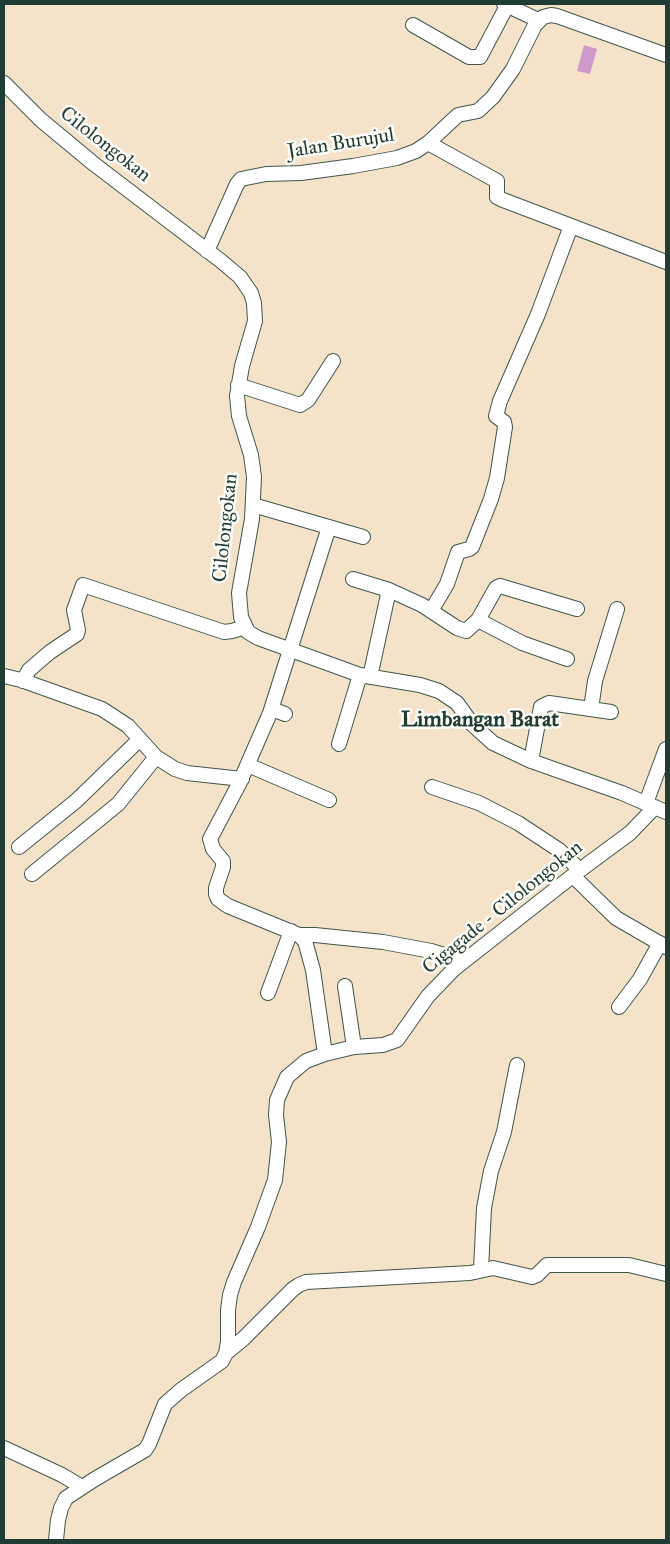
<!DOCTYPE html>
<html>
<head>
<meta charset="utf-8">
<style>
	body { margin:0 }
	#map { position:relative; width:670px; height:1544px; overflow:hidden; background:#f4e3c9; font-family:"IM FELL Great Primer",serif }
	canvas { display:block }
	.frame { position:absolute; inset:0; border:5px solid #1f3d34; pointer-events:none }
</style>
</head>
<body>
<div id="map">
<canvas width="670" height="1544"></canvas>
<div class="frame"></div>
</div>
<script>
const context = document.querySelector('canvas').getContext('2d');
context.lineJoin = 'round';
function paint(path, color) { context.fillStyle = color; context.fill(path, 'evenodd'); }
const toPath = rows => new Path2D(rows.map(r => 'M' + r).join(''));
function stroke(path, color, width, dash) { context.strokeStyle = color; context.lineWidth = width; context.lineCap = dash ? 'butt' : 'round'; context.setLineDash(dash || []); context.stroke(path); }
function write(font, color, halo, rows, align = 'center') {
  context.font = font + ' "IM FELL Great Primer",serif'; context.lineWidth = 5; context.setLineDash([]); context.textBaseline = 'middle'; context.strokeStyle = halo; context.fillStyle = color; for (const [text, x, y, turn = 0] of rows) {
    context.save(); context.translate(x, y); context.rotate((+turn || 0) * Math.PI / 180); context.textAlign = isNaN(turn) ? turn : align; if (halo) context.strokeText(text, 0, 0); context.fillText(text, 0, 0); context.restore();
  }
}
paint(toPath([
	[584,45,597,49,590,74,577,71]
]), '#cf99c9');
const minor = toPath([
	[504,4,538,20],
	[413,25,469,57,480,57,507,6],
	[4,83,41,120,94,164,221,261,240,277,251,293,254,303,255,321,242,366,237,396,239,416,251,455,254,477,252,519,239,593,241,617,248,632,258,638,360,675,420,685,439,691,457,703,472,724,493,743,531,761,622,793,666,812],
	[428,143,497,181,497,197,503,200,666,262],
	[207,251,237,184,241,179,266,174,301,173,353,166,397,158,416,151,428,143,458,115,478,111,493,97,513,69,535,25,543,17,551,15,557,16,666,55],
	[238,385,300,405,308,400,333,361],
	[253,505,363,537],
	[353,579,389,590,422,605,457,628,466,631,478,620,496,588,500,586,577,609],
	[431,611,447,584,458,552,469,549,472,547,491,499,497,478,505,427,504,422,496,416,500,401,538,314,571,226],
	[478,620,522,643,567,659],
	[4,676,21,680,102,709,128,726,156,757,175,769,187,773,242,779],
	[370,677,389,590],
	[23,681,29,670,50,652,77,634,78,630,74,610,83,585,224,632,232,631,245,627],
	[272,709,285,714],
	[591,709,595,681,617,609],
	[339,744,360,675],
	[531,761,541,707,549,703,611,712],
	[248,765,329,800],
	[432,787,479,803,518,823,559,850,580,870],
	[646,803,666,749],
	[19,847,76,801,140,739],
	[32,874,118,804,156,757],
	[573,876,616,918,666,947],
	[299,935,315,935,383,942,431,951,463,961],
	[345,986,354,1047],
	[268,993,291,931],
	[619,1007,640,979,660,943],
	[325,1054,313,970,305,941,299,935,228,906,218,899,216,894,216,888,223,867,223,861,213,849,210,839,239,784,270,713,329,527],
	[481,1270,484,1208,491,1171,504,1132,517,1065],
	[226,1353,243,1339,293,1289,299,1285,306,1282,470,1273,493,1268,532,1277,537,1275,547,1265,629,1265,666,1274],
	[4,1448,62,1475,82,1487],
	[56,1540,58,1520,61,1508,66,1498,95,1479,145,1450,149,1444,165,1404,181,1390,222,1361,226,1353,228,1342,228,1310,230,1295,234,1282,258,1227,275,1180,279,1142,276,1115,277,1100,287,1077,306,1061,325,1054,354,1047,383,1045,397,1040,428,996,454,969,580,870,630,833,655,807]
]);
stroke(minor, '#3f564a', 16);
stroke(minor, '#fff', 14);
write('20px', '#1f3d34', '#fdfcf7', [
	["Jalan Burujul",341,144,-9],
	["Cilolongokan",105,145,38],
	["Cilolongokan",226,528,-84],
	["Cigagade - Cilolongokan",503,908,-39]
]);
write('bold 22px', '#1f3d34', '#fdfcf7', [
	["Limbangan Barat",480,721]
]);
</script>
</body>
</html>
